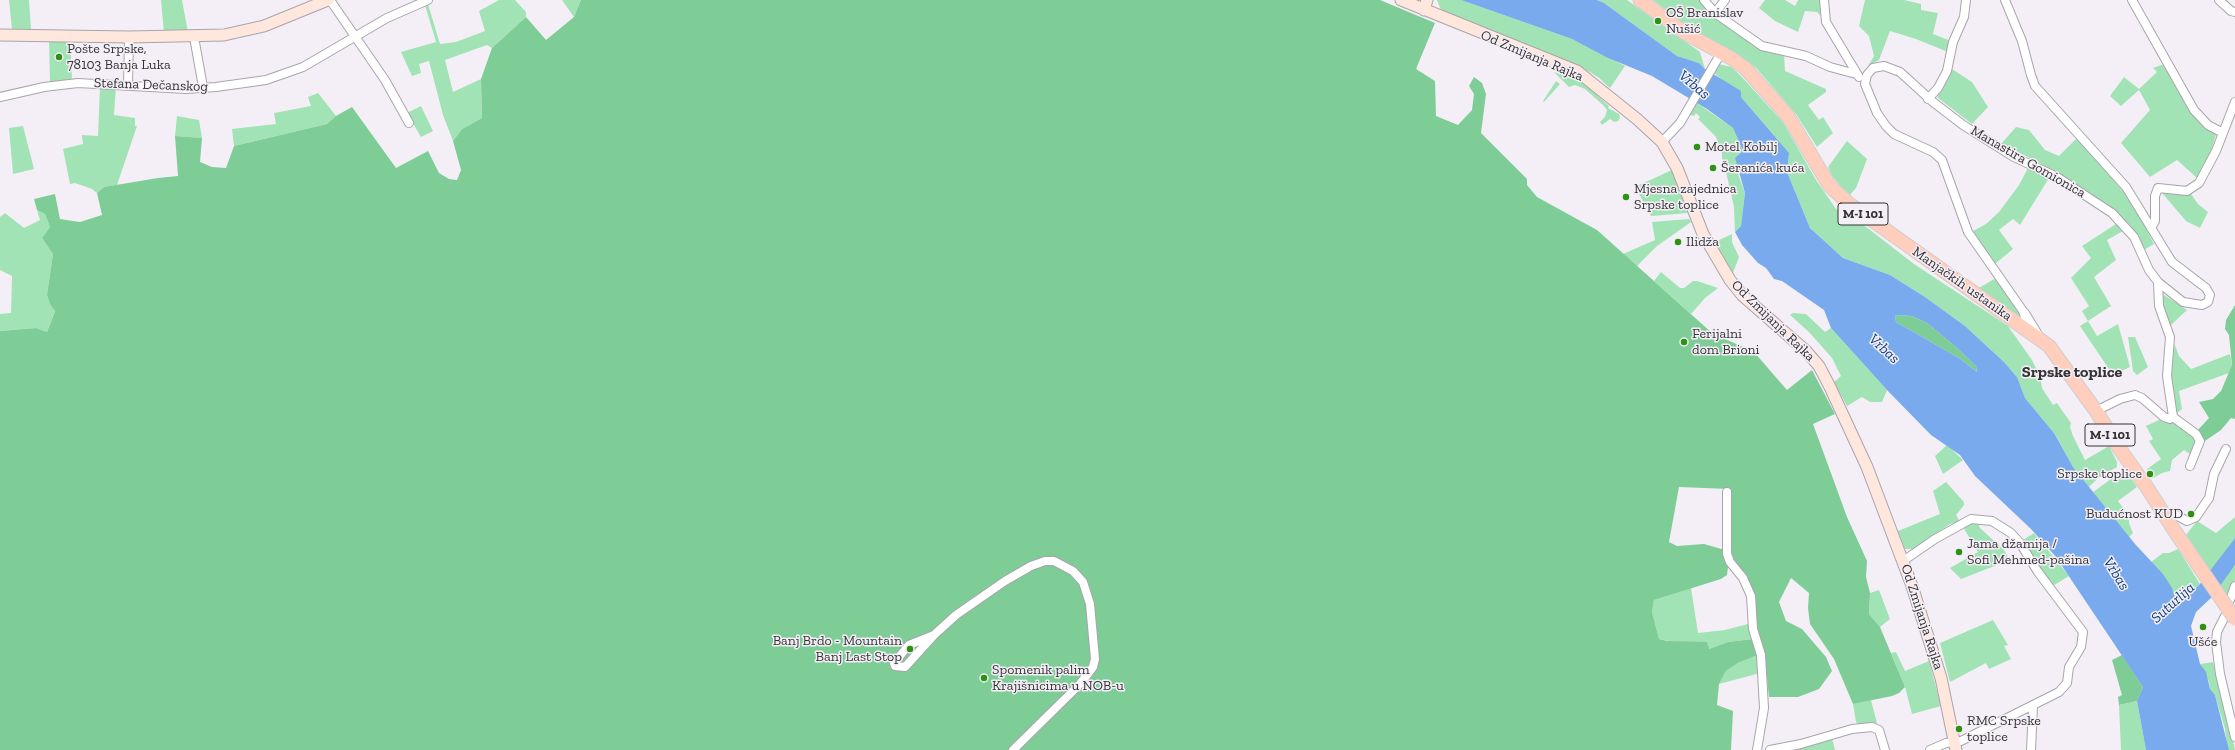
<!DOCTYPE html>
<html>
<head>
<meta charset="utf-8">
<style>
	body { margin:0 }
	canvas { display:block; background:#f4eff6 }
</style>
</head>
<body>
<canvas width="2235" height="750"></canvas>
<script>
const context = document.querySelector('canvas').getContext('2d');
context.lineJoin = 'round';
function paint(path, color) { context.fillStyle = color; context.fill(path, 'evenodd'); }
const toPath = rows => new Path2D(rows.map(r => 'M' + r).join(''));
function stroke(path, color, width, dash) { context.strokeStyle = color; context.lineWidth = width; context.lineCap = dash ? 'butt' : 'round'; context.setLineDash(dash || []); context.stroke(path); }
function write(font, color, halo, rows, align = 'center') {
  context.font = font + ' "Zilla Slab",serif'; context.lineWidth = 3; context.setLineDash([]); context.textBaseline = 'middle'; context.strokeStyle = halo; context.fillStyle = color; for (const [text, x, y, turn = 0] of rows) {
    context.save(); context.translate(x, y); context.rotate((+turn || 0) * Math.PI / 180); context.textAlign = isNaN(turn) ? turn : align; if (halo) context.strokeText(text, 0, 0); context.fillText(text, 0, 0); context.restore();
  }
}
paint(toPath([
	[9,0,29,0,31,29,12,29],
	[161,0,182,0,188,32,164,33],
	[499,0,515,0,526,12,526,17,492,48,487,45,445,60,453,92,481,79,482,118,462,129,453,141,443,115,429,61,419,64,421,73,412,76,401,52,436,42,425,5,428,4,440,44,456,42,485,31,479,11],
	[562,0,581,0,574,17],
	[1437,0,1461,0,1572,39,1625,66,1610,88,1598,77,1581,67,1510,40,1444,12,1440,8],
	[1597,0,1627,0,1700,52,1705,69,1699,63,1677,56,1604,3],
	[1653,0,1700,0,1754,44,1767,51,1784,54,1785,71,1826,89,1826,92,1808,105,1819,120,1823,117,1833,133,1817,147,1796,114,1757,69,1736,53,1691,29],
	[1765,0,1785,0,1795,6,1798,0,1820,0,1820,15,1817,12,1805,11,1798,32,1775,21,1759,8],
	[1865,0,1904,0,1921,4,1921,10,1938,13,1933,34,1951,41,1948,52,1916,39,1890,31,1879,60,1868,66,1874,56,1869,36,1859,26],
	[49,39,70,39,72,80,50,82],
	[1719,64,1731,67,1739,74,1783,122,1816,180,1836,209,1856,219,1914,264,2008,326,2032,360,2040,376,2042,388,2053,405,2057,403,2071,423,2070,427,2073,436,2085,460,2109,446,2117,462,2117,467,2098,478,2089,487,2073,467,2054,433,2025,398,2017,377,2004,362,1965,326,1925,297,1890,275,1843,258,1810,228,1787,172,1789,153,1741,97,1713,72],
	[2161,65,2166,66,2177,88,2203,126,2216,134,2208,161,2198,179,2177,160,2150,177,2121,143,2150,110,2139,90,2121,106,2110,96,2124,77,2139,89,2157,72,2153,68],
	[1952,69,1972,82,1988,107,1972,124,1938,98,1937,94,1947,80],
	[1554,72,1582,82,1609,106,1608,108,1619,114,1620,118,1618,121,1614,122,1610,119,1602,125,1600,122,1605,117,1607,110,1603,105,1585,89,1575,85,1569,87],
	[1556,81,1560,84,1544,102,1543,101],
	[100,86,116,87,114,115,135,118,135,126,137,126,117,185,104,187,97,193,92,189,75,183,70,184,63,149,83,144,82,135,98,136],
	[318,93,336,116,327,124,234,146,232,129,276,124,274,113,311,106,308,97],
	[1697,103,1733,128,1743,151,1737,171,1745,193,1741,227,1735,232,1734,207,1726,172,1722,164,1722,153,1716,137,1698,119,1700,117,1696,113,1694,116,1690,115],
	[421,106,433,131,421,137,407,113],
	[177,116,199,120,202,138,175,136],
	[23,126,34,169,13,174,9,128],
	[2016,127,2029,130,2045,150,2059,156,2077,138,2133,203,2154,244,2144,250,2138,235,2129,224,2092,194,2036,161,2001,144],
	[1847,141,1867,159,1856,188,1849,196,1832,176,1828,167],
	[2028,168,2049,178,2020,225,2013,219,1999,230,2013,249,1995,264,1973,231,1986,224,1999,212,2019,185],
	[1672,170,1688,213,1651,216,1638,192,1642,190,1637,186],
	[2162,193,2191,194,2198,204,2208,212,2200,228,2186,221],
	[37,210,45,214,50,227,42,238,53,254,47,295,50,304,55,310,47,332,36,328,0,331,0,314,11,313,12,276,0,270,0,217,5,213,24,228,40,220],
	[1689,219,1691,222,1657,246,1637,266,1623,254,1655,240,1652,222],
	[2116,224,2123,231,2107,240,2116,260,2094,277,2111,306,2088,321,2097,336,2118,324,2130,367,2113,375,2080,326,2088,321,2082,311,2089,306,2071,278,2091,258,2082,246],
	[1732,234,1732,242,1739,257,1733,273,1715,242],
	[1661,272,1680,288,1684,288,1693,281,1697,281,1718,288,1705,298,1691,314,1654,281],
	[1996,278,2020,313,2019,318,1977,289],
	[2164,295,2187,310,2171,325,2164,315,2162,296],
	[1793,313,1806,314,1825,332,1831,328,1887,390,1882,402,1870,402,1862,397,1847,406,1834,382,1841,376,1832,358,1809,332,1790,315],
	[2128,337,2135,337,2148,367,2137,375,2133,371],
	[2175,345,2179,356,2191,369,2230,354,2232,365,2229,373,2179,391,2182,409,2175,415,2171,367],
	[2161,419,2173,420,2195,437,2196,441,2191,455,2184,450,2172,460,2170,471,2162,473,2153,478,2147,469,2161,459,2149,441,2153,439,2146,426],
	[1947,445,1963,460,1943,474,1935,456],
	[2118,474,2128,474,2137,487,2118,501,2129,516,2129,523,2133,533,2129,537,2093,492],
	[1946,482,1964,502,1964,505,1956,515,1960,522,1950,524,1913,549,1905,549,1898,531,1940,514,1933,491],
	[2235,517,2235,538,2211,571,2186,535,2197,521,2216,533],
	[1978,522,1980,528,2004,550,2010,560,1961,579,1950,568,1978,552,1963,527],
	[2034,533,2069,576,2051,587,2023,540],
	[2178,549,2200,584,2182,602,2179,603,2151,562,2163,553,2169,553],
	[2235,565,2235,580,2227,596,2219,585],
	[1691,588,1698,633,1725,630,1748,624,1753,639,1728,642,1709,649,1659,639,1652,612,1654,600],
	[1879,590,1890,619,1880,627,1869,614,1870,593],
	[1993,620,2008,645,2004,646,2011,659,1989,669,1986,663,1950,682,1940,643],
	[1896,652,1905,671,1929,661,1941,706,1912,714,1905,687,1891,653],
	[1758,655,1760,673,1719,684,1726,671,1738,663],
	[2213,662,2227,711,2235,750,2229,750,2227,745,2225,729,2215,695,2210,689,2209,682,2200,664],
	[1871,700,1877,723,1858,724,1856,722,1853,704],
	[2137,701,2146,750,2121,750,2119,705],
	[1832,738,1835,750,1787,750]
]), '#a2e3b5');
paint(toPath([
	[581,0,1380,0,1435,23,1416,69,1435,81,1436,116,1458,125,1472,110,1474,94,1469,86,1474,77,1482,83,1486,94,1481,133,1527,179,1527,185,1537,197,1597,230,1712,333,1754,352,1787,390,1812,370,1835,414,1813,424,1847,517,1867,561,1866,577,1870,593,1869,614,1880,627,1905,687,1899,693,1892,696,1853,704,1834,659,1810,624,1808,608,1809,593,1791,578,1779,602,1786,621,1802,629,1826,657,1832,671,1819,689,1798,697,1769,697,1764,648,1757,629,1753,592,1749,581,1734,561,1731,551,1729,489,1679,487,1669,542,1677,546,1704,544,1725,550,1725,559,1728,567,1727,575,1721,579,1654,600,1652,612,1659,639,1667,641,1707,642,1709,649,1728,642,1753,639,1758,655,1738,663,1726,671,1719,684,1717,705,1733,711,1731,750,0,750,0,331,36,328,47,332,55,311,50,304,47,295,53,254,42,238,50,227,45,214,37,210,34,199,55,194,60,219,80,222,102,215,97,193,104,187,158,178,178,176,175,136,202,138,200,162,212,167,226,168,234,146,327,124,336,116,352,107,396,168,428,151,439,173,449,179,457,180,461,170,453,141,462,129,482,118,481,79,492,48,526,17,546,40,574,17],
	[2235,305,2235,419,2231,418,2221,430,2202,443,2196,432,2209,418,2199,402,2213,399,2221,391,2232,365,2229,335,2225,329,2226,320],
	[1895,315,1912,316,1927,323,1956,347,1976,366,1977,372,1959,358,1896,322],
	[2122,655,2143,687,2137,701,2119,705,2118,697,2122,695,2112,660]
]), '#7ecd97');
paint(toPath([
	[1461,0,1597,0,1604,3,1677,56,1699,63,1705,69,1741,91,1741,97,1789,153,1787,172,1810,228,1843,258,1890,275,1925,297,1965,326,2004,362,2017,377,2025,398,2054,433,2073,467,2135,544,2163,574,2172,588,2175,599,2179,603,2182,602,2200,584,2235,538,2235,565,2212,597,2196,612,2191,626,2200,664,2206,672,2210,689,2215,695,2229,750,2146,750,2137,701,2143,687,2056,557,2031,529,1975,476,1960,455,1931,435,1887,390,1831,328,1824,310,1782,281,1774,279,1766,268,1758,263,1742,245,1735,232,1741,226,1745,193,1735,158,1743,151,1733,128,1707,109,1652,76,1608,58,1572,39],
	[1895,315,1912,316,1927,323,1956,347,1976,366,1977,372,1959,358,1896,322]
]), '#79aaed');
const street = toPath([
	[330,0,385,80,409,123],
	[1704,0,1715,13,1762,46,1806,56,1830,67,1856,74],
	[1824,0,1826,22,1859,77],
	[2005,0,2022,41,2031,75,2035,86,2126,187,2172,262,2206,288,2210,295,2208,302,2202,305,2183,302,2158,282,2149,270,2134,237,2112,213,2057,177,2014,157,1963,125,1933,102,1900,72,1884,66,1873,68,1867,75,1865,84,1877,113,1886,126,1894,134,1933,152,1942,160,1968,232,2023,311,2025,317,2022,326],
	[2132,0,2194,110,2208,125,2223,133],
	[2219,0,2231,11,2235,12],
	[1715,13,1725,0],
	[194,37,203,87],
	[128,85,129,37],
	[0,97,44,87,78,83,186,89,216,87,266,80,303,67,387,18,428,0],
	[1928,99,1938,88,1947,71,1953,42,1964,17,1966,0],
	[1662,142,1680,123,1721,53],
	[2151,228,2155,221,2155,196,2158,188,2187,191,2199,183,2216,151,2235,102],
	[2158,282,2159,306,2170,337,2167,376,2173,417,2196,434,2200,441,2190,466],
	[2025,313,2039,336],
	[2096,411,2120,399,2135,395,2142,398,2164,417,2170,419,2173,417],
	[1727,492,1727,554,1730,562,1743,578,1751,596,1753,629,1761,655,1764,708,1757,750],
	[2166,518,2174,514,2187,521,2196,517,2209,498,2214,474,2226,449],
	[1903,561,1935,539,1971,519,1992,521,2011,533,2020,543,2038,572,2083,632,2081,647,2069,667,2067,683,2059,692,1961,741,1946,743,1930,750],
	[2230,600,2235,586],
	[2225,616,2217,632,2216,642,2220,674,2235,737],
	[934,635,909,645,894,663,895,666,905,667,934,635,956,615,1005,581,1031,566,1045,561,1054,561,1073,571,1083,582,1090,604,1095,659,1093,667,1080,684,1013,750],
	[1770,750,1801,744,1852,729,1872,727,1879,730,1885,750],
	[2031,750,2033,707]
]);
const secondary = toPath([
	[1401,0,1577,71,1637,119,1662,142,1677,168,1703,234,1730,280,1742,295,1806,351,1819,366,1830,387,1867,467,1912,586,1941,678,1956,750],
	[1424,10,1427,0],
	[0,35,129,37,224,35,264,26,328,0]
]);
const primary = toPath([
	[1640,0,1685,33,1731,58,1745,68,1788,116,1829,185,1848,203,2049,346,2096,411,2119,448,2146,486,2176,533]
]);
stroke(street, '#a9a4ab', 10);
stroke(secondary, '#a9a4ab', 13);
stroke(primary, '#cececf', 15);
stroke(street, '#fff', 8);
stroke(secondary, '#ffe7de', 11);
stroke(primary, '#ffcebd', 13);
const primaryBridge = toPath([
	[2176,533,2235,619]
]);
stroke(primaryBridge, '#cececf', 15, []);
stroke(primaryBridge, '#ffcebd', 13);
for (const [x, y, r, color] of [
	[1658,21,4,"#2d9213"],
	[59,57,4,"#2d9213"],
	[1697,147,4,"#2d9213"],
	[1713,168,4,"#2d9213"],
	[1626,197,4,"#2d9213"],
	[1678,242,4,"#2d9213"],
	[1684,342,4,"#2d9213"],
	[2150,474,4,"#2d9213"],
	[2191,514,4,"#2d9213"],
	[1959,552,4,"#2d9213"],
	[2203,627,4,"#2d9213"],
	[910,649,4,"#2d9213"],
	[984,678,4,"#2d9213"],
	[1959,729,4,"#2d9213"]
]) { const dot = new Path2D(); dot.arc(x, y, r, 0, 2 * Math.PI); context.fillStyle = color; context.fill(dot); stroke(dot, '#f4eff6', 1.5); }
for (const [x, y, w] of [
	[1863,214,50],
	[2110,435,50]
]) { const box = new Path2D(); box.roundRect(x - w / 2, y - 11, w, 22, 3); context.fillStyle = '#f4eff6'; context.fill(box); stroke(box, '#343235', 1); }
write('bold 13px', '#343235', null, [
	["M-I 101",1863,214],
	["M-I 101",2110,435]
]);
write('14px', '#343235', '#f4eff6', [
	["OŠ Branislav",1666,13],
	["Nušić",1666,29],
	["Pošte Srpske,",67,49],
	["78103 Banja Luka",67,65],
	["Motel Kobilj",1705,147],
	["Šeranića kuća",1721,168],
	["Mjesna zajednica",1634,189],
	["Srpske toplice",1634,205],
	["Ilidža",1686,242],
	["Ferijalni",1692,334],
	["dom Brioni",1692,350],
	["Srpske toplice",2142,474,"right"],
	["Budućnost KUD",2183,514,"right"],
	["Jama džamija /",1967,544],
	["Sofi Mehmed-pašina",1967,560],
	["Banj Brdo - Mountain",902,641,"right"],
	["Banj Last Stop",902,657,"right"],
	["Ušće",2203,642,"center"],
	["Spomenik palim",992,670],
	["Krajišnicima u NOB-u",992,686],
	["RMC Srpske",1967,721],
	["toplice",1967,737]
], 'left');
write('14px', '#343235', '#f4eff6', [
	["Od Zmijanja Rajka",1532,56,23],
	["Stefana Dečanskog",151,85,2],
	["Manastira Gomionica",2028,162,30],
	["Manjačkih ustanika",1962,284,35],
	["Od Zmijanja Rajka",1773,321,44],
	["Od Zmijanja Rajka",1922,617,72]
]);
write('italic 15px', '#0e3e79', '#f4eff6', [
	["Vrbas",1694,85,40],
	["Vrbas",1884,349,43],
	["Vrbas",2116,574,58],
	["Suturlija",2173,603,-42]
]);
write('bold 16px', '#343235', '#f4eff6', [
	["Srpske toplice",2072,372]
]);
</script>
</body>
</html>
